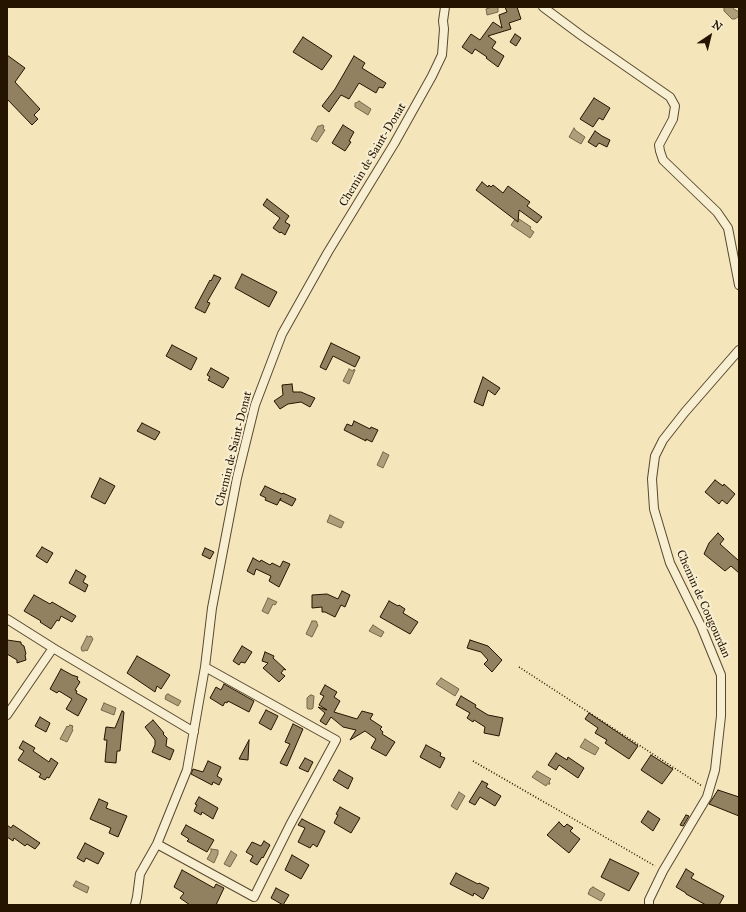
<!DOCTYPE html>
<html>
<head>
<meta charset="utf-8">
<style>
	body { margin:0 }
	#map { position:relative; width:746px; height:912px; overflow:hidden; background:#f4e6ba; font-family:"IM FELL Great Primer",serif }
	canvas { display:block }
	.frame { position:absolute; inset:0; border:8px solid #251400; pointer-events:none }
	.north { position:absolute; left:690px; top:16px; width:40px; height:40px; -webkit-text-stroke:3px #f8efd2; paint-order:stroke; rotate:35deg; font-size:11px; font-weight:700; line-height:16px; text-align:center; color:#251400 }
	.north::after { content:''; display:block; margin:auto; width:14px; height:18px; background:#251400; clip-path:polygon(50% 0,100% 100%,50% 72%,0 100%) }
</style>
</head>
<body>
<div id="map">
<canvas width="746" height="912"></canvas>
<div class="frame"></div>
<div class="north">N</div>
</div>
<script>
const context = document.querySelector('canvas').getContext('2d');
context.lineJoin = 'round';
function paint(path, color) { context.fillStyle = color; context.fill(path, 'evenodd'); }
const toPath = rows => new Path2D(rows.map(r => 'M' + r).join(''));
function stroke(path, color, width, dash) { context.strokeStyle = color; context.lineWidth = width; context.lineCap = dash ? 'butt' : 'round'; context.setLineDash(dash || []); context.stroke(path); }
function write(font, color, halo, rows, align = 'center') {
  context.font = font + ' "IM FELL Great Primer",serif'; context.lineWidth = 4; context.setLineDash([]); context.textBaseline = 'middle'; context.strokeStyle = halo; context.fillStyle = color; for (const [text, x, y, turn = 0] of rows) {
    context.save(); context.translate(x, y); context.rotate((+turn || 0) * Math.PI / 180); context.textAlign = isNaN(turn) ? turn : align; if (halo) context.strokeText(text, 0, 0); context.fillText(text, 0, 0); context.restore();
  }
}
const water = toPath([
	[492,7,498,7,498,12,487,15,486,9,492,7],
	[724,7,732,7,734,9,739,12,739,16,735,19,732,19,724,11,724,7],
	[359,101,371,109,368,115,355,107,355,103,358,102,359,101],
	[322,125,324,126,323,129,325,130,317,142,311,139,318,126,320,126,322,125],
	[574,128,575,129,575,130,585,137,581,144,569,137,574,128],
	[515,219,519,219,531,227,530,229,534,232,530,238,511,225,515,219],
	[349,369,353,371,354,369,355,370,349,384,343,381,349,369],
	[383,452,389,455,383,468,377,465,383,452],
	[330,515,344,522,341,528,327,522,330,515],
	[268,598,277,602,275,605,273,604,268,614,262,611,268,598],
	[312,621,316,621,317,622,317,624,318,625,312,637,306,634,312,621],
	[373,625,384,632,381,637,369,631,373,625],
	[87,636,88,637,91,636,93,639,87,651,86,650,84,651,82,651,81,648,87,636],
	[441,678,459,689,455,696,436,684,441,678],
	[168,694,181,701,178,706,165,699,166,695,168,694],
	[311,695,314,696,313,708,312,709,308,709,307,708,307,698,309,696,311,695],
	[104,703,116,708,114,715,101,710,104,703],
	[70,725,73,726,72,729,73,730,67,742,60,739,67,726,68,727,70,725],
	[585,739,599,748,595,755,580,747,585,739],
	[537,771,551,779,549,781,550,784,547,784,546,786,532,777,537,771],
	[459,792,465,796,457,810,451,806,459,792],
	[211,849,218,850,218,854,214,863,207,859,211,852,211,849],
	[231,851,237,855,230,867,224,864,231,851],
	[76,881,89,887,87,893,73,886,76,881],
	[593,887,605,894,601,901,588,894,590,889,593,887]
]);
paint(water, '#ae9f7b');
stroke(water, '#77674a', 1);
const building = toPath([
	[505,7,517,7,521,19,509,23,511,29,488,36,496,42,492,48,504,56,498,67,486,58,487,57,475,49,472,54,462,47,471,34,480,40,493,22,502,28,499,15,507,12,505,7],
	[515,34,521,38,516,46,510,42,515,34],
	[303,37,332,56,322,70,293,52,303,37],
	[7,55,25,68,15,82,40,109,34,115,38,119,32,125,7,99,7,55],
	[354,56,365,63,362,68,386,83,383,88,379,87,376,93,359,83,349,99,341,95,329,112,322,106,335,89,354,56],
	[594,98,610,108,603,120,599,118,593,127,580,119,594,98],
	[343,125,354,132,349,141,351,142,345,151,332,143,343,125],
	[595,131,602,136,610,140,607,147,599,143,596,147,588,142,595,131],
	[482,182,488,187,489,185,491,187,493,185,503,193,508,186,530,202,527,206,542,217,537,223,519,210,518,222,476,190,482,182],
	[267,199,289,216,285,222,290,225,285,235,281,232,280,233,273,228,280,218,263,205,267,199],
	[242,274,277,292,269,307,235,288,242,274],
	[214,275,221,278,207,302,210,303,205,313,195,308,210,280,211,281,214,275],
	[331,343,360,357,355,367,333,356,326,370,320,367,331,343],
	[172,345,197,358,191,370,166,356,172,345],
	[211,368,229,378,223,388,208,380,210,377,207,375,211,368],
	[483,377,500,388,495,395,488,390,483,406,474,402,483,377],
	[292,384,293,392,301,392,315,398,310,407,301,402,288,404,280,409,274,401,283,395,282,385,292,384],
	[354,421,370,429,371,427,378,430,372,442,366,439,366,441,344,430,347,424,352,426,354,421],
	[142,423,160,432,155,440,137,431,142,423],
	[100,478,115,486,105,504,91,497,100,478],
	[715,480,723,486,724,484,735,494,727,504,722,500,719,504,705,492,715,480],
	[265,486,282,494,283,493,296,499,292,506,280,500,281,498,277,505,265,500,266,498,260,495,265,486],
	[718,533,724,539,720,544,739,561,739,573,731,566,725,571,704,554,709,543,718,533],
	[42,547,53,553,47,563,36,556,42,547],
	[205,548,214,552,210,559,202,555,205,548],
	[253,558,260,562,261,560,270,565,272,563,280,567,283,561,290,564,279,587,269,581,271,576,256,569,254,575,247,571,253,558],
	[76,570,86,576,83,582,88,585,85,592,69,583,76,570],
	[342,591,350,595,345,607,341,605,335,617,325,612,322,612,322,607,312,608,312,595,327,594,338,599,342,591],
	[34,595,50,604,52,602,76,616,72,622,61,616,59,621,57,620,51,629,40,622,41,621,24,611,34,595],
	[389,601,398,606,399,605,405,609,403,613,418,622,410,634,380,617,389,601],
	[7,640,21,642,21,644,24,646,26,654,25,655,26,660,17,663,17,660,7,654,7,640],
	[470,640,488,646,502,660,492,672,484,664,488,660,481,652,467,648,470,640],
	[242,646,252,652,245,663,241,662,239,665,233,661,242,646],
	[265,652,274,656,273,658,286,670,284,669,281,673,285,676,279,682,263,668,268,663,262,661,265,652],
	[137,656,170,675,161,689,157,686,155,692,127,673,137,656],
	[61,669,72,675,78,677,77,679,80,682,75,690,77,691,76,693,87,699,78,716,66,709,72,699,59,691,57,693,50,689,61,669],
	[224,684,254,701,249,712,228,701,227,703,225,702,223,706,210,698,216,687,221,690,224,684],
	[325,685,337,692,334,697,340,701,334,712,357,719,362,711,373,714,370,719,382,727,380,729,383,732,382,734,395,742,386,756,371,748,376,739,365,731,350,740,356,730,343,727,331,717,326,725,320,721,325,713,318,707,327,710,319,705,324,696,320,694,325,685],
	[461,696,476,705,475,707,488,715,503,718,499,736,484,733,485,727,474,720,473,722,467,718,470,713,456,705,461,696],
	[266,710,278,716,271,730,259,723,266,710],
	[122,711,124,712,120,751,117,751,116,763,105,762,107,740,104,740,106,727,115,728,122,711],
	[589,713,638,746,629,759,605,743,607,740,595,733,598,728,585,719,589,713],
	[40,717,50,723,46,732,35,726,40,717],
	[153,720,164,733,163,734,167,738,166,746,174,750,170,760,152,752,155,745,155,740,145,727,153,720],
	[293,724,303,729,287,766,280,763,290,744,285,742,293,724],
	[249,740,248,760,239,759,249,740],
	[23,741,35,748,33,751,49,762,51,758,58,763,49,778,47,777,45,780,39,777,41,774,18,760,24,751,19,748,23,741],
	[426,745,441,753,440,756,445,758,440,768,420,757,426,745],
	[556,753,567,760,568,757,584,768,578,778,559,765,556,770,548,765,556,753],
	[651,755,673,769,662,784,641,770,651,755],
	[305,758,313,762,308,772,299,768,305,758],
	[208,761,221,767,217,776,222,779,219,785,213,782,212,785,191,774,193,769,203,772,208,761],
	[339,770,353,778,348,789,333,780,339,770],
	[482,781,488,784,486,787,501,796,495,806,480,797,475,805,469,802,482,781],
	[718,790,739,797,739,816,709,804,718,790],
	[199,797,218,808,213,819,202,812,201,815,194,811,197,805,195,804,199,797],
	[99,799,108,803,106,808,127,816,118,837,109,833,111,828,90,819,99,799],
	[340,807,360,818,351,833,334,823,338,815,336,814,340,807],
	[648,811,660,819,653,831,641,822,648,811],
	[686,815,689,816,683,826,680,825,686,815],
	[302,819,325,831,317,847,313,844,310,848,298,842,305,828,298,825,302,819],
	[559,822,564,827,567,824,573,828,570,831,580,839,569,853,547,835,559,822],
	[7,825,11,828,13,825,40,843,35,849,27,844,25,846,14,838,13,841,7,837,7,825],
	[186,825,214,840,207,852,187,841,189,839,181,834,186,825],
	[264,841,270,845,263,858,262,857,257,865,250,861,253,856,246,852,252,842,261,846,264,841],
	[85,843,104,853,98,864,86,858,84,862,77,858,85,843],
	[292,855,309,865,301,879,285,870,292,855],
	[610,859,639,873,629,891,601,877,610,859],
	[686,869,694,874,691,878,724,896,719,905,706,905,686,894,686,893,676,887,686,869],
	[182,870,214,888,216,884,224,888,216,905,190,905,180,898,184,893,174,887,182,870],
	[456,873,478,884,479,883,489,888,483,899,474,893,473,896,450,884,456,873],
	[276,888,289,895,283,905,271,898,276,888]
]);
paint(building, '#918161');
stroke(building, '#251400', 1);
const street = toPath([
	[543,7,582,36,670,97,675,106,673,119,659,145,660,151,663,160,717,212,728,228,739,285],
	[7,619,53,648,194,732],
	[7,715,53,648],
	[157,844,254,897,290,825,336,740,205,667],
	[135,905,137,897,140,874,157,844,187,770,205,667,212,608,237,478,255,405,282,334,328,252,394,144,432,76,442,55,444,29,443,21,445,7],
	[649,905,649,900,663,871,707,797,715,770,721,716,721,675,701,626,670,563,654,509,652,479,655,456,663,440,685,412,739,350]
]);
stroke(street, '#59482e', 10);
stroke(toPath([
	[519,667,702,786],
	[473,761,655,866]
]), '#251400', 1.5, [1, 2]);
stroke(street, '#f8efd2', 8);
write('12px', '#251400', '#f8efd2', [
	["Chemin de Saint-Donat",373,155,-59],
	["Chemin de Saint-Donat",234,449,-76],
	["Chemin de Cougourdan",703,604,66]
]);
</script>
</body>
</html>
